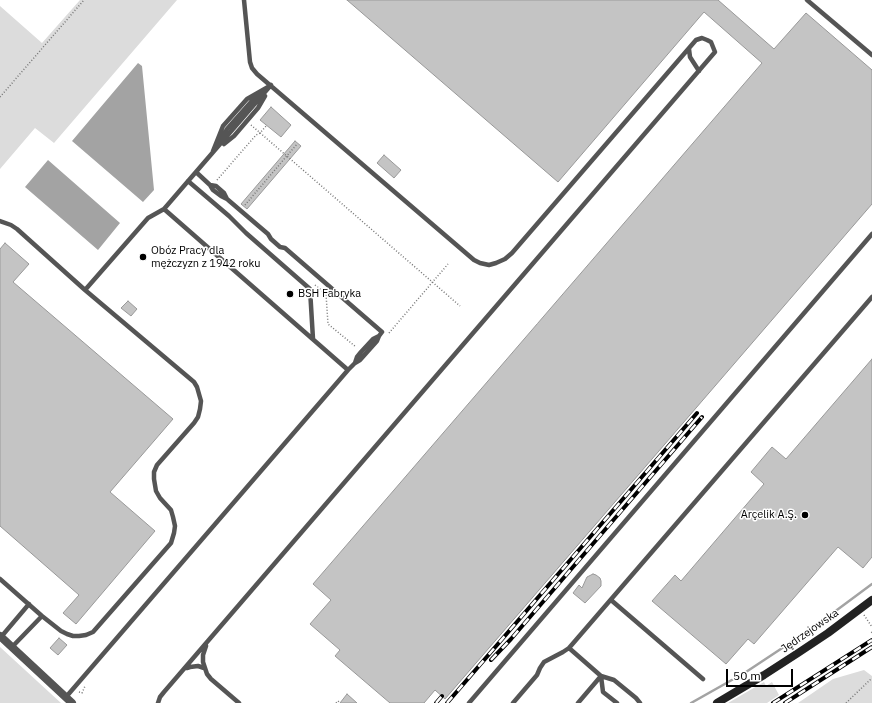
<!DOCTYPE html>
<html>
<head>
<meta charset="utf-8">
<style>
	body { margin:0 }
	#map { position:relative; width:872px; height:703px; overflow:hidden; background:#fff; font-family:"IBM Plex Sans",sans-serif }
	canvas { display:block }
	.scale { position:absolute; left:726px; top:669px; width:67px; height:18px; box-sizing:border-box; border:2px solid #000; border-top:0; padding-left:5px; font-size:12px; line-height:14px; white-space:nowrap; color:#000; -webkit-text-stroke:3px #fff; paint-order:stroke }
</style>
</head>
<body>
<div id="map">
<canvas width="872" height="703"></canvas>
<div class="scale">50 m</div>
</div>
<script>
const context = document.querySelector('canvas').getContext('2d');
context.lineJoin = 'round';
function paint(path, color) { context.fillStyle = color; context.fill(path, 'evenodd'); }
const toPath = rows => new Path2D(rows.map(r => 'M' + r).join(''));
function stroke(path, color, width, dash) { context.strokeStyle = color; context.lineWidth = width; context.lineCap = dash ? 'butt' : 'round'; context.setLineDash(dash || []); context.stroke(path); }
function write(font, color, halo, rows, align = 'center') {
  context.font = font + ' "IBM Plex Sans",sans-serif'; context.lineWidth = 3; context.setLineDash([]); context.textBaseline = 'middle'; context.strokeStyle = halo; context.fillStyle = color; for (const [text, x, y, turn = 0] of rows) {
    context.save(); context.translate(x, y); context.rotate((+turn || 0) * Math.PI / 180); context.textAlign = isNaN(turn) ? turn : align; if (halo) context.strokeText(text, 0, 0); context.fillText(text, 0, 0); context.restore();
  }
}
paint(toPath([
	[80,0,177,0,54,143,35,128,0,169,0,6,42,43],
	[0,647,37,681,61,703,0,703],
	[864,670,872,676,872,703,798,703,833,679],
	[764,682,766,686,772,682,779,695,767,703,728,703]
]), '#dcdcdc');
paint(toPath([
	[138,63,142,66,154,190,143,202,72,141],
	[48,160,120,223,98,250,25,187]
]), '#a3a3a3');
stroke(toPath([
	[691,703,746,672,814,627,872,584]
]), '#a3a3a3', 2.5);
const building = toPath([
	[347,0,718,0,774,49,806,13,872,70,872,204,445,699,435,690,424,703,390,703,335,656,340,650,310,624,331,600,313,584,762,63,704,12,558,182,347,0],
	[271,107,291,125,281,137,260,120,271,107],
	[295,141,301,146,247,209,241,204,295,141],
	[384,155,401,170,394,178,377,163,384,155],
	[5,243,29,264,13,282,173,419,110,492,155,531,76,624,63,613,79,595,0,526,0,249,5,243],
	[128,301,137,309,131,316,121,308,128,301],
	[872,359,872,557,863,568,838,547,754,644,748,639,726,664,652,601,675,575,681,581,764,484,751,472,772,447,786,459,872,359],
	[593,574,596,575,600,578,601,581,601,586,585,603,573,593,579,585,582,588,586,579,587,577,593,574],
	[59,638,67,645,58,655,50,648,59,638],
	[347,694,357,703,340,703,347,694]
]);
paint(building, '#c4c4c4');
stroke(building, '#999', 1);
stroke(toPath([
	[0,97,84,0],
	[251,125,460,306],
	[217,180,256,135,260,133,267,125],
	[245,205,297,144],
	[315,285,326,294,328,324,356,347],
	[389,333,448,264],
	[864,615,872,627],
	[872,632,871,633,872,634],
	[79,692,82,693,85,686],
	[336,703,338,701,340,703],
	[846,703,872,678]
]), '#777', 1.5, [1, 2]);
stroke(toPath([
	[807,0,872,55],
	[689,49,690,57,699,71],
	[219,143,227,129,251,102,262,93],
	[224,144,234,136,258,108,265,96],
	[213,151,223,126,247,99,268,87],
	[196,172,210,185,213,190,221,196,227,199,268,234,271,239,280,247,285,248,382,332,379,336,377,341,360,360,355,363,348,370],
	[188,181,229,216,246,233,310,289,313,339],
	[210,185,216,186,224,193,227,199],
	[0,221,11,225,17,229,85,290,194,382,197,387,201,401,200,409,198,417,194,423,157,465,154,472,154,479,156,491,160,498,171,510,173,517,175,526,174,533,171,543,93,632,86,635,79,636,73,636,67,634,61,631,42,616,0,579],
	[85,290,148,218,164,209],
	[355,363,357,357,361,352,373,339,379,336],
	[611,600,703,679],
	[1,637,29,604],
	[206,646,203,655,203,662,207,674,211,679,239,703],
	[12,647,42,616],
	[187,668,190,667,198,666,204,668],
	[601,676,603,692,617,703],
	[66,697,348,370,164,209,271,85],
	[158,703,160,697,164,692,715,52,711,42,707,40,702,38,696,40,512,253,505,259,496,263,489,265,480,263,474,260,257,74,252,68,250,62,244,0],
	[469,703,872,234],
	[513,703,537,675,540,668,544,662,563,652,569,648],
	[578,703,601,676],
	[640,703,636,698,614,680,601,676,569,648,872,297]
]), '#555', 4.5);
stroke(toPath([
	[0,636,72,703]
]), '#555', 8);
stroke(toPath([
	[717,703,764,675,798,653,828,633,872,600]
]), '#222', 8);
const rail = toPath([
	[491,660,511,639,702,417],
	[436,703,442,696],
	[447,703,697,413],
	[773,703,872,640],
	[785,703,872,647]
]);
stroke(rail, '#000', 4);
stroke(rail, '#fff', 2.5, [8]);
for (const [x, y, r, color] of [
	[143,257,4,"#000"],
	[290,294,4,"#000"],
	[805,515,4,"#000"]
]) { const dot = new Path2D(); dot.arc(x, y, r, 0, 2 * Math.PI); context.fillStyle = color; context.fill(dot); stroke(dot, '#fff', 1.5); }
write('11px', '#000', '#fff', [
	["Obóz Pracy dla",151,251],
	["mężczyzn z 1942 roku",151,264],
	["BSH Fabryka",298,294],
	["Arçelik A.Ş.",797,515,"right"]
], 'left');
write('11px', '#000', '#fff', [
	["Jędrzejowska",810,631,-35]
]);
</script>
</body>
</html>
